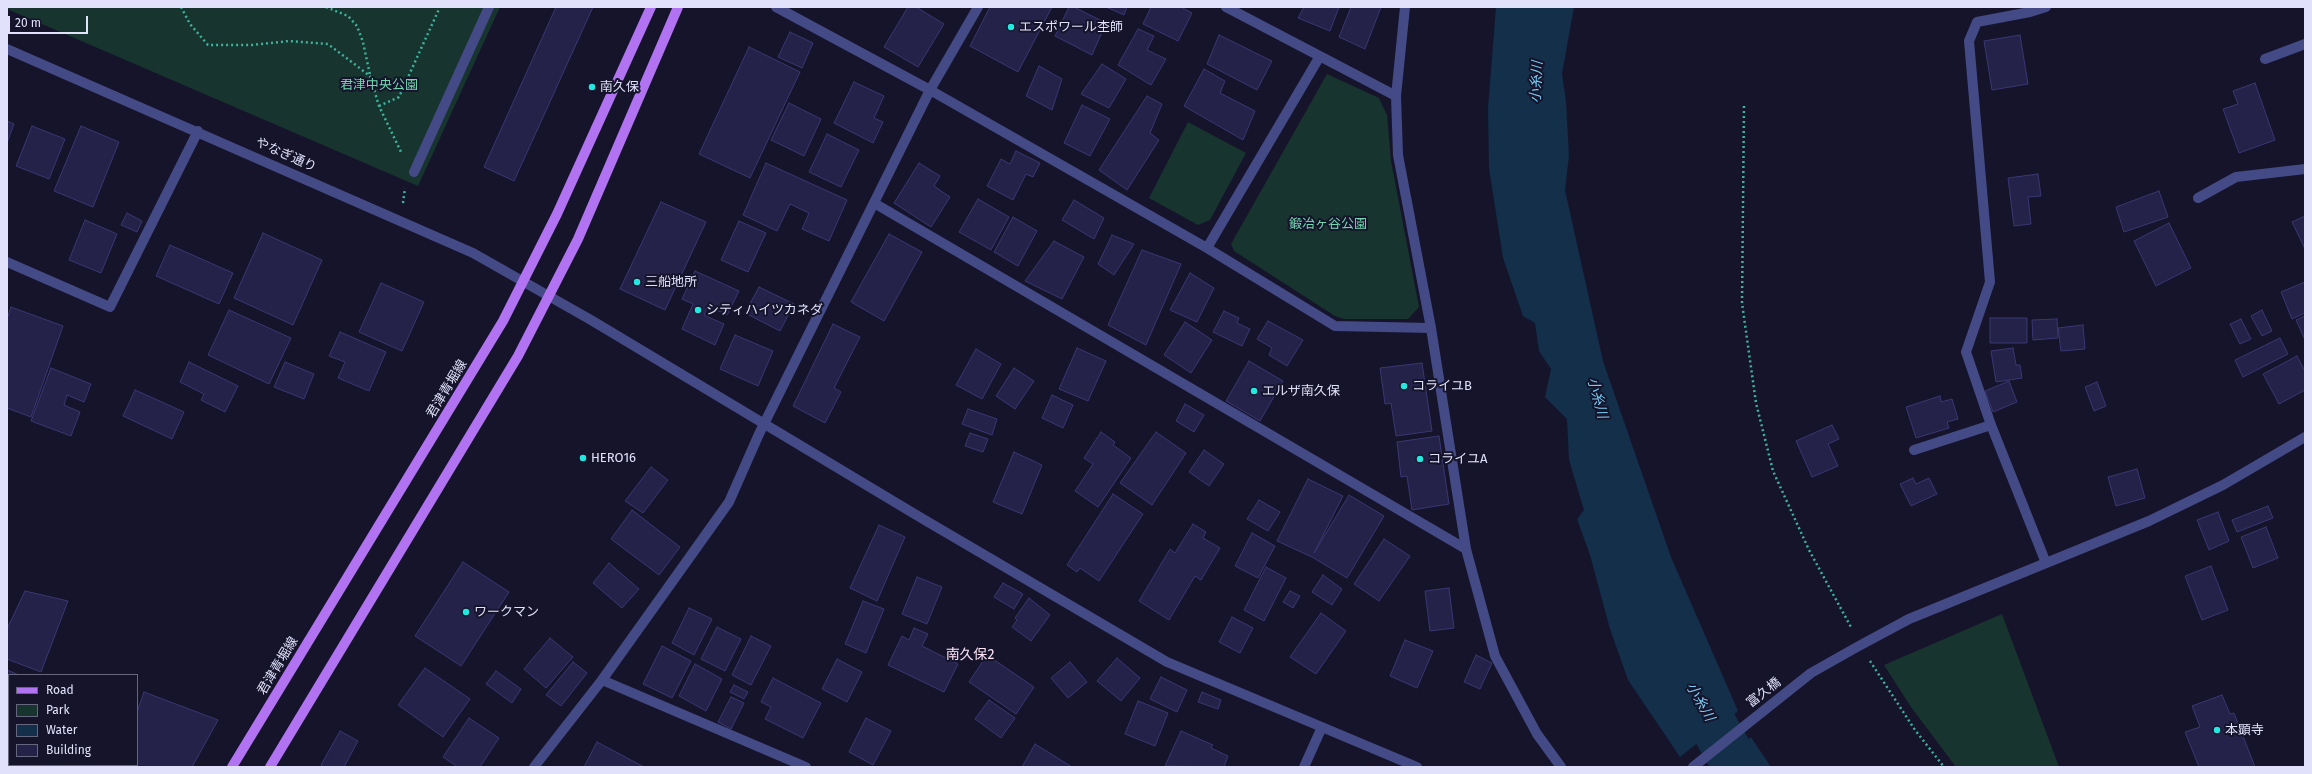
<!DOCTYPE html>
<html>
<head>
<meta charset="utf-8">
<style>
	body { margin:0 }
	#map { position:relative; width:2312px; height:774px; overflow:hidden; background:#15142b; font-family:"Fira Sans",sans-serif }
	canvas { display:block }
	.frame { position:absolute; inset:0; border:8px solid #e1e1fc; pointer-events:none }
	.legend { position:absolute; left:8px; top:674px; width:130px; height:92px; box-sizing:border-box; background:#15142b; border:1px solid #67667f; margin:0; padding:5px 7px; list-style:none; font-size:12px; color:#e1e1fc }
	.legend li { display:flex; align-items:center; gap:8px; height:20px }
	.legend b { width:20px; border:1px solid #67667f }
	.scale { position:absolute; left:8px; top:16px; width:80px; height:18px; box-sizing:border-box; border:2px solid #e1e1fc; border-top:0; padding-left:5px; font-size:12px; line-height:14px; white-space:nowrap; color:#e1e1fc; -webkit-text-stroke:3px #15142b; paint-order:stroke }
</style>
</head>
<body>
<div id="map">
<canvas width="2312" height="774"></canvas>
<div class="frame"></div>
<ul class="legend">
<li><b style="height:5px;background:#b173f1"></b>Road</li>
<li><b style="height:11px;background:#18342f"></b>Park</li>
<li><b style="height:11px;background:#132f4a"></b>Water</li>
<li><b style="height:11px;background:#25224a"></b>Building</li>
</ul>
<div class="scale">20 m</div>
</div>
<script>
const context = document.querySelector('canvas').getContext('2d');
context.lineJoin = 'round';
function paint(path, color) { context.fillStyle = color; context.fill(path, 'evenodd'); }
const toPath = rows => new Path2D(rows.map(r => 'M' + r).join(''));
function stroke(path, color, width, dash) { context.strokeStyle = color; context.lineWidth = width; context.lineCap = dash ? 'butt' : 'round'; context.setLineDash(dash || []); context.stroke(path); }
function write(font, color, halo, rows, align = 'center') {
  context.font = font + ' "Fira Sans","Noto Sans JP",sans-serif'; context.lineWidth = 4; context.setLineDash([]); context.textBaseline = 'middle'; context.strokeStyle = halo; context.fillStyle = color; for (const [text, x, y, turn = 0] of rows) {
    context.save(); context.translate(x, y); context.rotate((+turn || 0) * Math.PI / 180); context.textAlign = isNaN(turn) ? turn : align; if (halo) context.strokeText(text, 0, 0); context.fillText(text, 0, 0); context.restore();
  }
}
paint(toPath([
	[7,7,500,7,418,186,7,9],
	[1327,74,1379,98,1387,115,1391,161,1419,307,1408,319,1344,319,1335,316,1234,251,1231,244],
	[1188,122,1246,153,1210,220,1198,225,1149,198],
	[2002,614,2059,767,1956,767,1911,707,1884,665]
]), '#18342f');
paint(toPath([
	[1496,7,1574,7,1562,74,1566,101,1569,156,1565,190,1603,361,1671,557,1738,711,1680,757,1628,680,1610,629,1590,555,1577,519,1584,510,1569,460,1567,419,1545,397,1551,369,1539,351,1535,323,1523,316,1503,258,1489,168,1488,108],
	[1751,737,1771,767,1714,767]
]), '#132f4a');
stroke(toPath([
	[1683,672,1737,767]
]), '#132f4a', 48);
const building = toPath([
	[556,7,593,7,514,181,484,167,556,7],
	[908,7,916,7,944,24,918,67,884,47,908,7],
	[990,7,1052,7,1018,72,970,46,990,7],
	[1069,7,1074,7,1106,23,1092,55,1055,36,1069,7],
	[1106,7,1127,7,1124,15,1106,7],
	[1151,7,1181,7,1192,13,1178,41,1143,24,1151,7],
	[1304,7,1339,7,1330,31,1298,18,1304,7],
	[1351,7,1381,7,1365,49,1339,37,1351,7],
	[1138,29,1154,36,1147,50,1166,59,1151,85,1118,65,1138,29],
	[790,32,813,43,802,68,778,57,790,32],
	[1219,35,1272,61,1257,90,1207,64,1219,35],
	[2020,35,2028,84,1992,90,1984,41,2020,35],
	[749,47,800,72,750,178,699,154,749,47],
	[1102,64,1126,79,1109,108,1081,94,1102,64],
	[1039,66,1062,79,1052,110,1026,96,1039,66],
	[1204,69,1225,81,1220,93,1255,111,1243,140,1184,106,1204,69],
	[854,82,884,96,874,118,883,122,873,143,834,123,854,82],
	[2255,83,2275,140,2239,153,2223,109,2238,104,2233,91,2255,83],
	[1147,96,1162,104,1150,133,1159,140,1127,190,1099,170,1147,96],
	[789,103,821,119,804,156,771,140,789,103],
	[1082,105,1110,119,1090,156,1064,143,1082,105],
	[7,121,14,124,7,143,7,121],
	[32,126,65,139,49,179,16,166,32,126],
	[81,126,119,142,93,207,54,191,81,126],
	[827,134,859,150,841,187,809,172,827,134],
	[1016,151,1040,163,1033,177,1026,174,1013,200,987,186,1001,159,1010,164,1016,151],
	[766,163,847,200,829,241,802,229,809,213,790,204,777,231,743,215,766,163],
	[919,163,940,176,934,186,950,197,931,227,894,203,919,163],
	[2038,174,2041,196,2028,197,2031,224,2014,226,2008,178,2038,174],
	[2159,191,2168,217,2124,232,2116,207,2159,191],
	[978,199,1009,217,991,250,959,232,978,199],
	[1074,200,1104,218,1094,239,1062,220,1074,200],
	[661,202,706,222,665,310,620,289,661,202],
	[127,213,142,221,137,232,121,225,127,213],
	[2305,216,2305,249,2292,222,2305,216],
	[1013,217,1037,231,1018,266,994,252,1013,217],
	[85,220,117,234,101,273,69,260,85,220],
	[739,221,766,233,748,272,721,260,739,221],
	[2169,223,2191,268,2156,286,2134,241,2169,223],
	[263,233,322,260,293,325,234,298,263,233],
	[889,234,922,252,884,321,851,302,889,234],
	[1112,235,1134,244,1114,275,1098,264,1112,235],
	[1054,241,1084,257,1062,299,1025,281,1054,241],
	[170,245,233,273,219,304,156,276,170,245],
	[1142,250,1181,264,1146,345,1108,325,1142,250],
	[695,271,739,291,727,315,708,306,704,315,724,324,715,345,682,329,693,304,682,299,695,271],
	[1190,273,1214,288,1197,322,1170,310,1190,273],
	[2305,282,2305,313,2292,319,2281,292,2305,282],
	[381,283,424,302,402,351,359,332,381,283],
	[759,287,794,304,780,331,745,313,759,287],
	[11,307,63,326,31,417,7,408,7,319,11,307],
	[229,310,291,338,269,384,208,355,229,310],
	[2262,310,2272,331,2262,336,2251,316,2262,310],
	[1224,311,1239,318,1237,323,1250,329,1242,346,1213,332,1224,311],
	[2305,316,2305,340,2296,320,2305,316],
	[1990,318,2027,318,2027,343,1990,343,1990,318],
	[2057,319,2058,338,2033,340,2032,320,2057,319],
	[2241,319,2251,339,2240,344,2230,324,2241,319],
	[1268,321,1303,340,1287,366,1269,355,1272,348,1257,339,1268,321],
	[1185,322,1212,340,1191,373,1164,355,1185,322],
	[833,324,860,337,834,388,841,392,825,423,793,406,833,324],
	[2083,325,2085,349,2061,351,2058,328,2083,325],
	[340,332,386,352,369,391,338,378,345,362,329,356,340,332],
	[735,335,773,351,758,386,720,369,735,335],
	[2280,338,2288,354,2243,377,2235,360,2280,338],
	[1077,348,1106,361,1088,401,1059,389,1077,348],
	[2013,348,2016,365,2020,365,2022,378,1996,382,1991,351,2013,348],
	[976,349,1001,364,982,399,956,385,976,349],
	[2297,356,2305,371,2305,390,2279,404,2263,374,2297,356],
	[1249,361,1283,381,1260,421,1226,401,1249,361],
	[189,362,238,386,225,412,201,400,204,394,180,382,189,362],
	[285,362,314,374,304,399,274,387,285,362],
	[1422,363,1432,431,1396,436,1391,403,1385,404,1380,368,1422,363],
	[51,368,91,384,84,402,67,395,64,405,80,412,71,436,31,421,51,368],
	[1014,368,1034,381,1015,409,996,396,1014,368],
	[2009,381,2017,402,1993,412,1985,391,2009,381],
	[2097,382,2106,406,2094,411,2085,387,2097,382],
	[135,390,184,412,172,439,123,416,135,390],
	[1052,395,1073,405,1063,428,1042,418,1052,395],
	[1940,396,1941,402,1952,399,1958,419,1947,422,1949,428,1916,438,1906,407,1940,396],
	[1185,404,1204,415,1194,432,1176,421,1185,404],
	[968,409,997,419,992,435,962,424,968,409],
	[1832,425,1839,439,1828,444,1838,466,1812,477,1796,441,1832,425],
	[1101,432,1115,442,1113,445,1131,458,1098,507,1075,491,1093,464,1084,458,1101,432],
	[1156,432,1186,453,1152,505,1120,483,1156,432],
	[970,433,988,439,983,452,965,446,970,433],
	[1439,436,1449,504,1412,510,1407,476,1401,477,1397,442,1439,436],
	[1204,450,1224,464,1209,486,1189,472,1204,450],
	[1014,452,1042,465,1022,514,993,502,1014,452],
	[651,467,668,480,643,513,625,501,651,467],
	[2137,469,2145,498,2116,506,2108,477,2137,469],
	[1913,478,1916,484,1929,478,1937,494,1911,506,1900,484,1913,478],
	[1308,479,1343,496,1314,553,1349,495,1384,516,1347,578,1312,557,1277,541,1308,479],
	[1113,494,1143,514,1099,581,1080,568,1077,572,1067,565,1113,494],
	[1259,500,1280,512,1268,531,1247,519,1259,500],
	[2268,506,2273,518,2237,532,2232,520,2268,506],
	[632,510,680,547,659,575,611,539,632,510],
	[2218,512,2229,541,2209,550,2197,520,2218,512],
	[1193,524,1206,532,1203,538,1220,548,1201,580,1195,576,1169,620,1139,601,1170,549,1175,553,1193,524],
	[879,525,905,537,877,601,850,588,879,525],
	[2266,527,2278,558,2253,568,2241,537,2266,527],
	[1252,533,1275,546,1258,578,1235,566,1252,533],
	[1384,539,1410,556,1379,601,1354,584,1384,539],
	[463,562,509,592,461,666,415,636,463,562],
	[609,563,639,589,622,608,593,583,609,563],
	[2211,566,2228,610,2202,620,2185,576,2211,566],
	[1266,567,1286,578,1264,621,1244,610,1266,567],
	[1323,575,1342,589,1332,605,1312,592,1323,575],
	[917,577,942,587,927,624,902,614,917,577],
	[1003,583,1023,594,1014,609,994,597,1003,583],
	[1449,588,1454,628,1430,631,1425,591,1449,588],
	[25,591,68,601,41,672,7,659,7,629,25,591],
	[1290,591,1300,596,1293,608,1283,602,1290,591],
	[1029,598,1050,615,1031,641,1012,627,1017,620,1015,618,1029,598],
	[863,601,884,609,866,653,845,644,863,601],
	[689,608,712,619,694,655,672,643,689,608],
	[1321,613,1346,631,1316,674,1290,657,1321,613],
	[1232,617,1253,628,1240,653,1219,642,1232,617],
	[717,627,741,639,725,671,701,659,717,627],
	[914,628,928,634,922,646,958,664,944,692,888,665,902,636,909,640,914,628],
	[751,636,771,646,751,685,732,675,751,636],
	[550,638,573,657,546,688,524,669,550,638],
	[1405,640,1433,651,1417,688,1390,676,1405,640],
	[662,646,691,661,672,698,643,684,662,646],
	[987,655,1034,687,1016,714,969,682,987,655],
	[1476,655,1492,663,1480,689,1464,682,1476,655],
	[1117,658,1140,678,1121,701,1097,681,1117,658],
	[837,659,862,672,847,702,822,689,837,659],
	[573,662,587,673,561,706,546,695,573,662],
	[1070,662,1087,682,1068,698,1051,678,1070,662],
	[695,664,722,679,706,711,679,696,695,664],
	[425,668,470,699,443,737,398,705,425,668],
	[7,670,19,675,9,675,8,717,7,670],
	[496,671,521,689,512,703,486,684,496,671],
	[1161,677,1187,690,1177,712,1150,699,1161,677],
	[773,678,821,703,803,738,765,719,771,707,761,702,773,678],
	[734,685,748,692,744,699,730,692,734,685],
	[144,692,218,720,192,767,135,767,132,765,137,765,137,712,144,692],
	[1202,692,1221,700,1218,709,1198,702,1202,692],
	[2222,695,2230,714,2234,713,2255,767,2199,767,2185,732,2200,727,2192,706,2222,695],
	[731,697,744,703,731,729,718,722,731,697],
	[989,700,1015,718,1001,738,975,719,989,700],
	[1138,701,1168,713,1155,746,1125,734,1138,701],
	[469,718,499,738,480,767,458,767,443,757,469,718],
	[866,718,891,731,873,765,849,752,866,718],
	[340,731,358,741,344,767,324,767,321,765,340,731],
	[1181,731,1213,745,1211,748,1228,756,1224,767,1165,766,1181,731],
	[597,742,644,767,584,767,597,742],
	[1035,744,1072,767,1022,767,1035,744]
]);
paint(building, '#25224a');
stroke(building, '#3a3773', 1);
stroke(toPath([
	[181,7,190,24,208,45,252,45,289,41,328,44,370,76,379,106,401,152],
	[326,7,348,16,357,26,363,42,370,75],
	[7,8,7,7],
	[379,106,399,97,440,7],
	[1744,106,1742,303,1756,403,1773,471,1809,550,1852,629],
	[403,203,405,188],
	[1870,661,1915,730,1944,767]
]), '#3eb39c', 2.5, [2, 3]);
stroke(toPath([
	[776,7,930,90,1207,248,1335,326,1431,328],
	[1226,7,1396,96],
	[1405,7,1396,96,1398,155,1431,328,1466,549,1495,656,1537,734,1561,767],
	[2046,7,2030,12,1977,22,1969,41,1990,282,1966,352,1991,425,2046,563],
	[7,49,473,253,591,320,923,519,1167,662,1417,767],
	[2265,59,2305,44],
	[414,172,489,7],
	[2198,198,2236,177,2305,169],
	[874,203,1466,549],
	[1207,248,1320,56],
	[7,262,110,307,198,131],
	[1914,450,1991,425],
	[602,680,806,767],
	[7,754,9,755],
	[33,765,37,767],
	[534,767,602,680,729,502,759,434,930,90,978,7],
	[1304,767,1322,727],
	[1693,767,1811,673,1857,647,1909,619,2149,521,2223,485,2305,437]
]), '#444a85', 10);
stroke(toPath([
	[232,767,503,321,557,214,651,7],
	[270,767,518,356,578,239,678,7]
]), '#b173f1', 10);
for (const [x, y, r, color] of [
	[1011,27,4,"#20e9e1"],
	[592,87,4,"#20e9e1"],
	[637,282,4,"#20e9e1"],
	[698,310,4,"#20e9e1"],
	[1404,386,4,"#20e9e1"],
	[1254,391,4,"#20e9e1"],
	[583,458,4,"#20e9e1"],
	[1420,459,4,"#20e9e1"],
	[466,612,4,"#20e9e1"],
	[2217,730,4,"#20e9e1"]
]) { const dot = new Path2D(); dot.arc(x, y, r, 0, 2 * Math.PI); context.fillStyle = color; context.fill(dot); stroke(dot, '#15142b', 1.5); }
write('13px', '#e1e1fc', '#15142b', [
	["エスポワール杢師",1019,27],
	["南久保",600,87],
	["三船地所",645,282],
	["シティハイツカネダ",706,310],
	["コライユB",1412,386],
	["エルザ南久保",1262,391],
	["HERO16",591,458],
	["コライユA",1428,459],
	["ワークマン",474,612],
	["本顕寺",2225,730]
], 'left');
write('13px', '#72d6b0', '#15142b', [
	["君津中央公園",379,85],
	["鍛冶ヶ谷公園",1328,224]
]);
write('13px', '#e1e1fc', '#15142b', [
	["やなぎ通り",286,155,24],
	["君津青堀線",447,389,-59],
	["君津青堀線",278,666,-59],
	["富久橋",1764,693,-38]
]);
write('italic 14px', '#79caf2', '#15142b', [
	["小糸川",1537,82,-87],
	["小糸川",1597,398,75],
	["小糸川",1700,702,60]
]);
write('14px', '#fce3f6', '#15142b', [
	["南久保2",970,655]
]);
</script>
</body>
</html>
